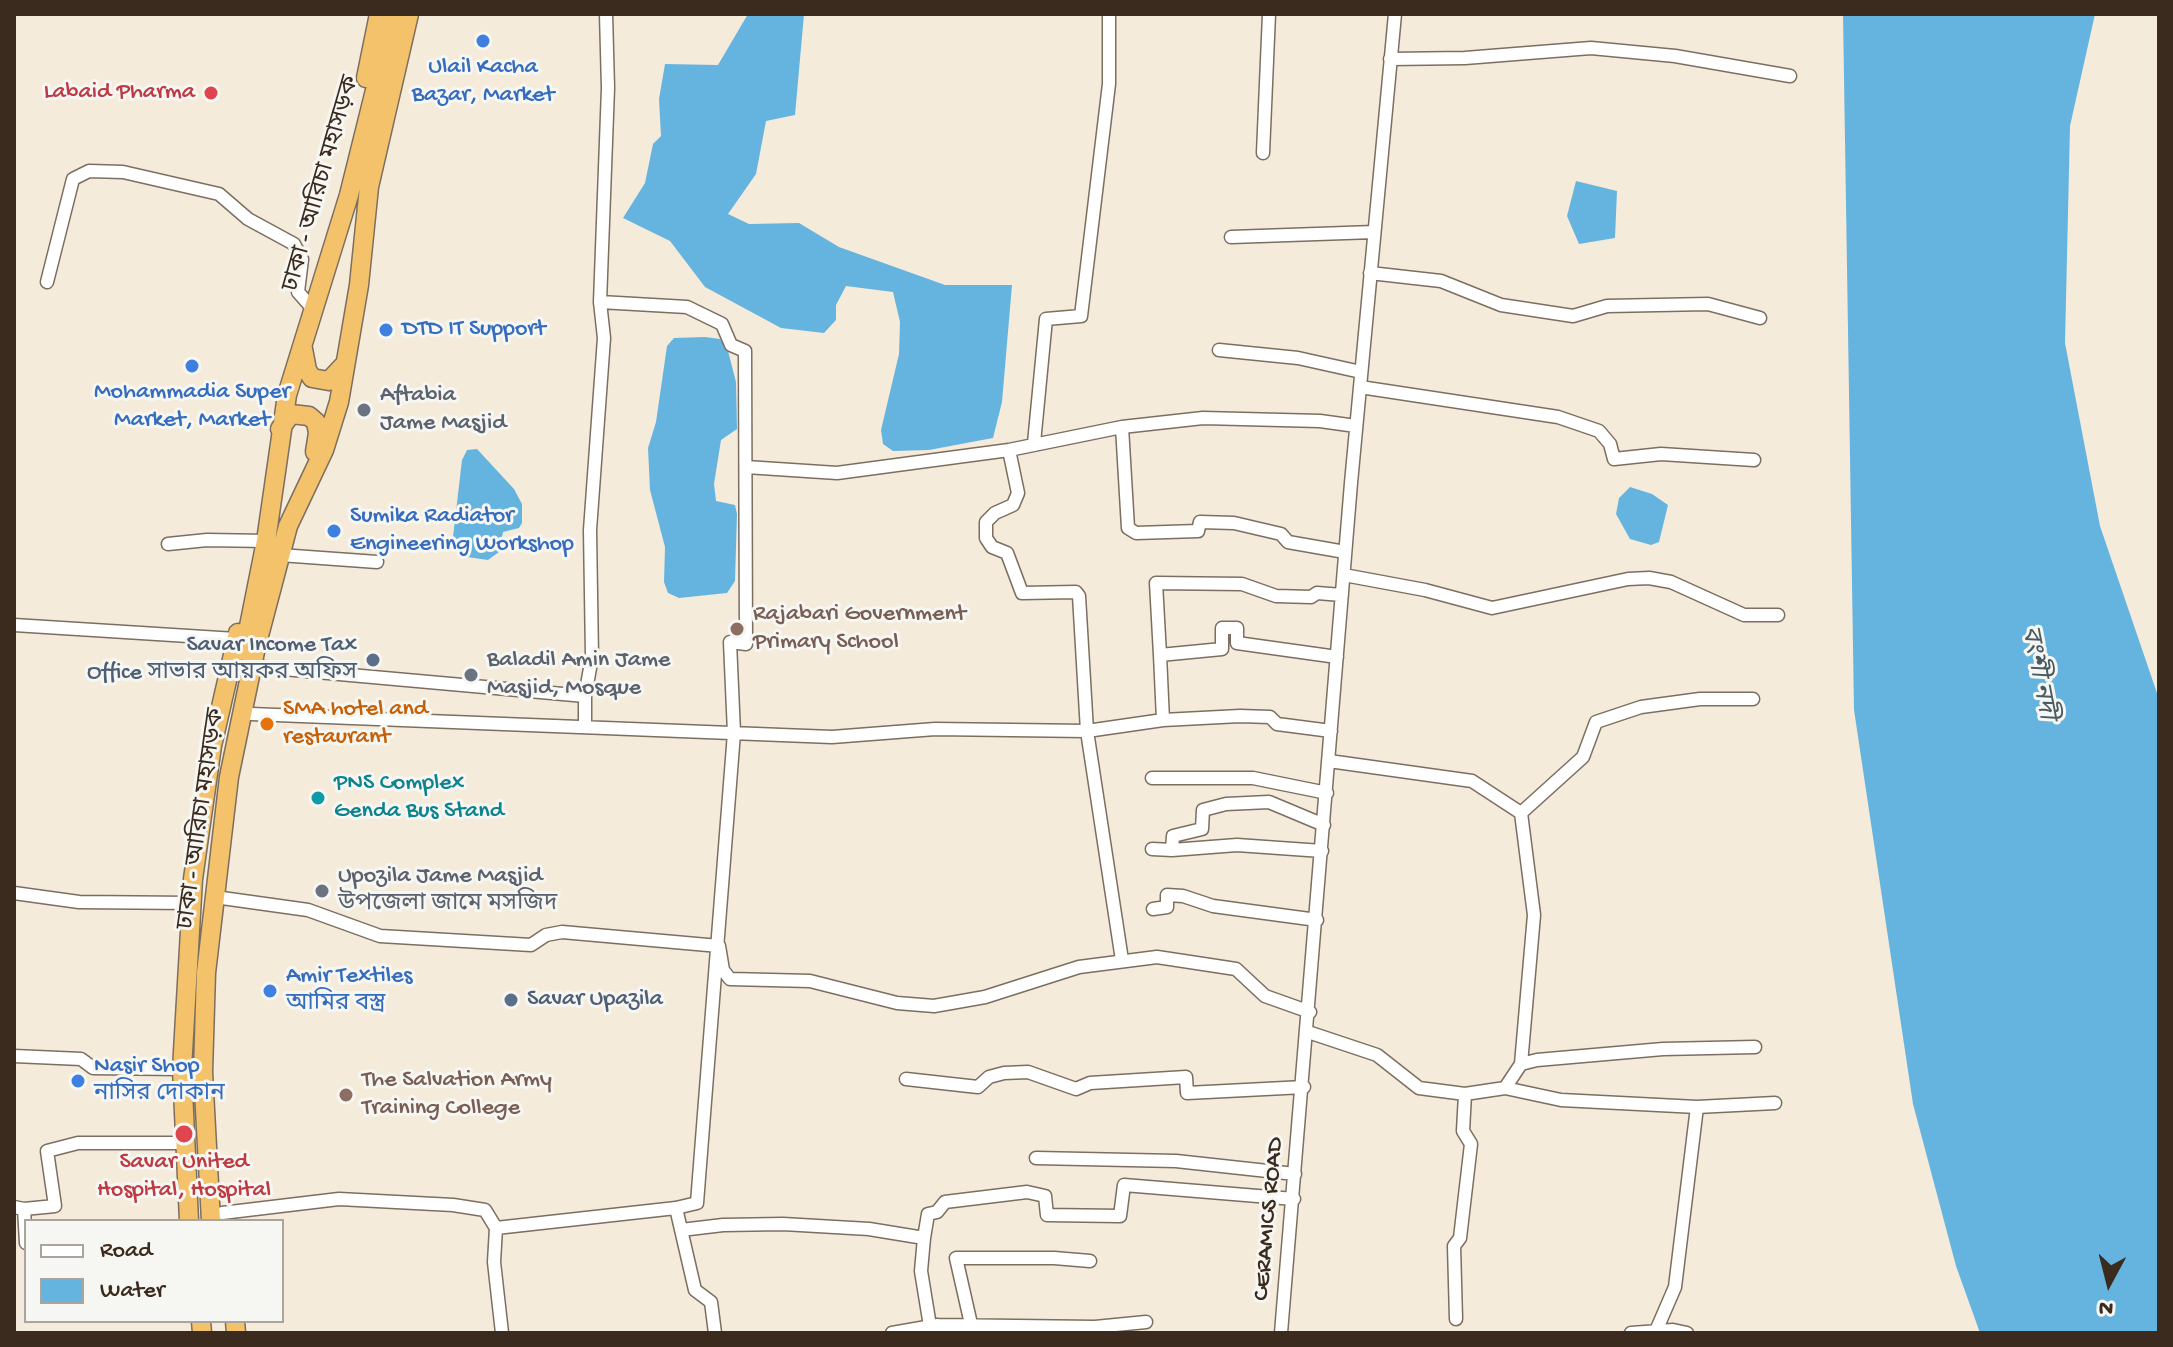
<!DOCTYPE html>
<html>
<head>
<meta charset="utf-8">
<style>
	body { margin:0 }
	#map { position:relative; width:2173px; height:1347px; overflow:hidden; background:#f5ebdb; font-family:"Gochi Hand",sans-serif }
	canvas { display:block }
	.frame { position:absolute; inset:0; border:16px solid #3b2a1e; pointer-events:none }
	.legend { position:absolute; left:24px; top:1219px; width:260px; height:104px; box-sizing:border-box; background:#f6f6f2; border:2px solid #aba49d; margin:0; padding:10px 14px; list-style:none; font-size:24px; color:#3b2a1e }
	.legend li { display:flex; align-items:center; gap:16px; height:40px }
	.legend b { width:40px; border:2px solid #aba49d }
	.north { position:absolute; left:2069px; top:1243px; width:80px; height:80px; -webkit-text-stroke:6px #f6f6f2; paint-order:stroke; rotate:187deg; font-size:22px; font-weight:700; line-height:32px; text-align:center; color:#3b2a1e }
	.north::after { content:''; display:block; margin:auto; width:28px; height:36px; background:#3b2a1e; clip-path:polygon(50% 0,100% 100%,50% 72%,0 100%) }
</style>
</head>
<body>
<div id="map">
<canvas width="2173" height="1347"></canvas>
<div class="frame"></div>
<ul class="legend">
<li><b style="height:10px;background:#fff"></b>Road</li>
<li><b style="height:22px;background:#65b4df"></b>Water</li>
</ul>
<div class="north">N</div>
</div>
<script>
const context = document.querySelector('canvas').getContext('2d');
context.lineJoin = 'round';
function paint(path, color) { context.fillStyle = color; context.fill(path, 'evenodd'); }
const toPath = rows => new Path2D(rows.map(r => 'M' + r).join(''));
function stroke(path, color, width, dash) { context.strokeStyle = color; context.lineWidth = width; context.lineCap = dash ? 'butt' : 'round'; context.setLineDash(dash || []); context.stroke(path); }
function write(font, color, halo, rows, align = 'center') {
  context.font = font + ' "Gochi Hand","Noto Sans Bengali",sans-serif'; context.lineWidth = 6; context.setLineDash([]); context.textBaseline = 'middle'; context.strokeStyle = halo; context.fillStyle = color; for (const [text, x, y, turn = 0] of rows) {
    context.save(); context.translate(x, y); context.rotate((+turn || 0) * Math.PI / 180); context.textAlign = isNaN(turn) ? turn : align; if (halo) context.strokeText(text, 0, 0); context.fillText(text, 0, 0); context.restore();
  }
}
paint(toPath([
	[748,14,804,14,795,115,766,121,756,174,728,214,749,224,799,223,839,247,945,285,1012,285,1002,402,993,438,929,450,893,451,883,444,881,430,899,354,900,322,893,292,846,286,836,305,836,320,824,333,781,328,705,287,670,241,623,218,645,183,653,144,661,136,659,99,665,64,718,65],
	[1843,14,2095,14,2070,126,2065,343,2100,526,2159,699,2159,1333,1980,1333,1956,1266,1913,1104,1854,710],
	[1576,181,1617,191,1615,238,1579,244,1567,216],
	[705,337,720,339,727,347,736,382,737,429,721,440,714,484,716,501,735,505,737,514,735,581,727,593,679,598,668,593,664,582,665,547,650,490,648,448,656,422,667,346,674,338],
	[477,449,514,489,522,504,522,523,519,528,503,532,499,552,488,560,467,557,453,537,462,460,467,450],
	[1630,487,1652,494,1668,505,1659,542,1651,545,1630,539,1616,514,1619,498]
]), '#65b4df');
const minor = toPath([
	[1390,59,1465,58,1591,48,1675,56,1790,76],
	[1263,153,1269,14],
	[1231,237,1374,232],
	[1370,273,1441,281,1501,305,1573,316,1607,306,1708,304,1760,318],
	[47,282,73,179,89,171,123,172,219,194,248,219,294,244,302,259,298,292,313,309],
	[600,302,687,307,722,324,731,345,745,351,746,644,730,642,734,733,697,1203,676,1208],
	[1219,350,1298,358,1361,372],
	[1360,387,1558,417,1599,431,1610,444,1614,459,1661,454,1754,460],
	[1122,427,1128,528,1136,533,1198,531,1200,522,1234,523,1281,534,1288,542,1345,552],
	[1034,443,1046,319,1081,316,1109,84,1109,14],
	[1009,450,1018,493,1013,505,995,513,986,522,986,538,992,547,1007,553,1022,593,1076,592,1079,596,1087,731,1163,720,1240,716,1270,717,1277,724,1331,731],
	[746,467,837,473,1009,450,1122,427,1203,418,1320,421,1356,426],
	[168,544,207,540,266,541],
	[280,555,377,562],
	[1344,575,1425,590,1492,608,1628,579,1649,578,1671,582,1744,615,1778,615],
	[14,625,236,639],
	[1160,655,1156,583,1242,584,1276,596,1311,597,1317,593,1342,595],
	[261,667,585,696,592,657,590,530,604,338,600,302,608,88,606,14],
	[585,696,585,725],
	[251,714,832,737,935,729,1087,731,1122,960],
	[1163,720,1160,655,1222,649,1222,628,1237,628,1237,643,1337,657],
	[1329,761,1472,781,1521,813,1534,915,1521,1064],
	[1152,778,1253,778,1327,793],
	[1521,813,1583,757,1596,722,1641,707,1700,699,1753,699],
	[1152,849,1172,850,1237,845,1322,851],
	[1172,850,1173,836,1202,829,1203,810,1226,804,1269,802,1324,825],
	[14,893,79,902,191,903],
	[222,898,308,910,380,936,531,945,546,935,562,932,719,946,723,970,730,979,810,981,897,1003,934,1006,985,997,1079,967,1157,957,1236,969,1265,996,1310,1012],
	[1153,909,1167,907,1167,895,1183,896,1213,906,1317,920],
	[1308,1032,1377,1055,1419,1088,1465,1094,1505,1088,1561,1100,1697,1107],
	[14,1056,81,1059,93,1068,182,1069],
	[906,1079,978,1087,989,1077,1004,1073,1028,1072,1076,1089,1090,1083,1186,1077,1187,1093,1304,1087],
	[1505,1088,1521,1064,1537,1060,1663,1049,1755,1047],
	[1036,1158,1176,1161,1295,1174],
	[14,1207,24,1209,26,1243],
	[24,1209,55,1206,47,1151,78,1143,183,1143],
	[222,1213,339,1199,453,1205,485,1210,496,1228,676,1208,695,1290,711,1302,715,1333],
	[496,1228,494,1262,502,1333],
	[681,1230,723,1225,783,1224,869,1229,924,1238],
	[1456,1319,1454,1246,1460,1238,1471,1144,1463,1131,1465,1094],
	[971,1324,956,1258,1054,1258,1090,1261],
	[938,1325,1095,1327,1146,1322],
	[930,1326,921,1271,924,1238,928,1214,937,1212,945,1202,1027,1192,1045,1196,1047,1215,1120,1216,1124,1185,1294,1199],
	[1656,1331,1675,1287,1697,1107,1775,1103],
	[892,1333,938,1325,944,1333],
	[1281,1333,1351,483,1395,14],
	[1631,1333,1673,1330,1687,1333]
]);
const highway = toPath([
	[366,78,379,14],
	[303,349,307,370,312,378,329,381,344,365],
	[280,429,291,414,309,416,316,422,318,433,315,452],
	[244,651,266,541,287,395,349,195,394,14],
	[189,1221,182,1069,193,879,212,746,238,633],
	[211,1221,203,1072,206,973,229,777,256,647,288,526,324,450,339,402,359,285,369,187,409,14],
	[201,1321,202,1333],
	[235,1321,236,1333]
]);
stroke(minor, '#7c6e60', 15);
stroke(highway, '#7c6e60', 21);
stroke(minor, '#fff', 12);
stroke(highway, '#f3c26a', 18);
for (const [x, y, r, color] of [
	[483,41,8,"#3f7fe0"],
	[211,93,8,"#e0444e"],
	[386,330,8,"#3f7fe0"],
	[192,366,8,"#3f7fe0"],
	[364,410,8,"#6b7280"],
	[334,531,8,"#3f7fe0"],
	[737,629,8,"#8d6e63"],
	[373,660,8,"#5c6f8a"],
	[471,675,8,"#6b7280"],
	[267,724,8,"#e8710a"],
	[318,798,8,"#0f9aa8"],
	[322,891,8,"#6b7280"],
	[270,991,8,"#3f7fe0"],
	[511,1000,8,"#5c6f8a"],
	[78,1081,8,"#3f7fe0"],
	[346,1095,8,"#8d6e63"],
	[184,1134,10,"#e0444e"]
]) { const dot = new Path2D(); dot.arc(x, y, r, 0, 2 * Math.PI); context.fillStyle = color; context.fill(dot); stroke(dot, '#f6f6f2', 3); }
write('24px', '#366cbe', '#f6f6f2', [
	["Ulail Kacha",483,68,"center"],
	["Bazar, Market",483,96,"center"],
	["DTD IT Support",402,330],
	["Mohammadia Super",192,393,"center"],
	["Market, Market",192,421,"center"],
	["Sumika Radiator",350,517],
	["Engineering Workshop",350,545],
	["Amir Textiles",286,977],
	["আমির বস্ত্র",286,1005],
	["Nasir Shop",94,1067],
	["নাসির দোকান",94,1095]
], 'left');
write('24px', '#be3a42', '#f6f6f2', [
	["Labaid Pharma",195,93],
	["Savar United",184,1163,"center"],
	["Hospital, Hospital",184,1191,"center"]
], 'right');
write('24px', '#3b2a1e', '#f6f6f2', [
	["ঢাকা - আরিচা মহাসড়ক",323,184,-74],
	["ঢাকা - আরিচা মহাসড়ক",203,819,-82],
	["CERAMICS ROAD",1270,1219,-85]
]);
write('24px', '#5b616d', '#f6f6f2', [
	["Aftabia",380,396],
	["Jame Masjid",380,424],
	["Baladil Amin Jame",487,661],
	["Masjid, Mosque",487,689],
	["Upozila Jame Masjid",338,877],
	["উপজেলা জামে মসজিদ",338,905]
], 'left');
write('24px', '#785e54', '#f6f6f2', [
	["Rajabari Government",753,615],
	["Primary School",753,643],
	["The Salvation Army",362,1081],
	["Training College",362,1109]
], 'left');
write('24px', '#4e5e75', '#f6f6f2', [
	["Savar Income Tax",357,646],
	["Office সাভার আয়কর অফিস",357,674],
	["Savar Upazila",527,1000,"left"]
], 'right');
write('24px', '#c56008', '#f6f6f2', [
	["SMA hotel and",283,710],
	["restaurant",283,738]
], 'left');
write('24px', '#0d838f', '#f6f6f2', [
	["PNS Complex",334,784],
	["Genda Bus Stand",334,812]
], 'left');
write('italic 26px', '#4a5a62', '#f6f6f2', [
	["বংশী নদী",2036,673,79]
]);
</script>
</body>
</html>
